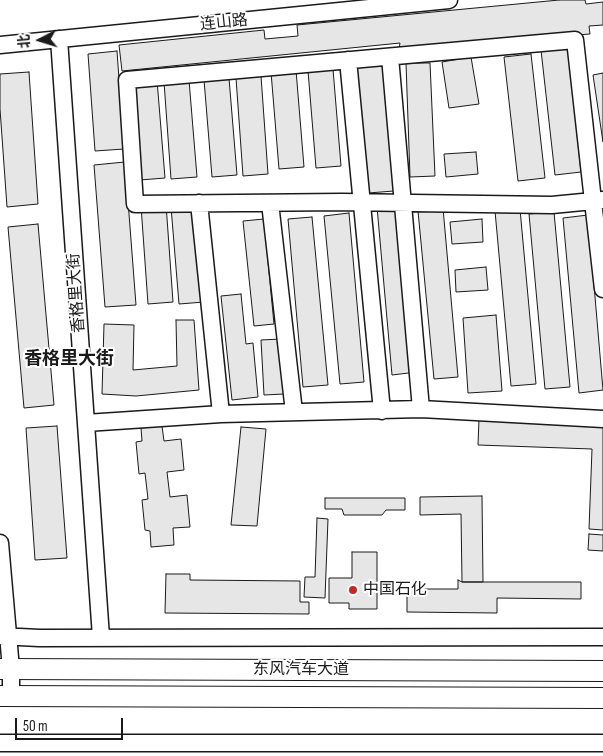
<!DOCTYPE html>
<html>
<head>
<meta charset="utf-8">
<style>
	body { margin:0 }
	#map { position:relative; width:603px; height:756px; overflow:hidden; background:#fff; font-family:"Sofia Sans Condensed","Noto Sans SC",sans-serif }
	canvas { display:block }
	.north { position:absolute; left:15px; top:15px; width:50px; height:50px; -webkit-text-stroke:4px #fff; paint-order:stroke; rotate:265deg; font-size:14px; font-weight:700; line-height:20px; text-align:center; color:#1a1a1a }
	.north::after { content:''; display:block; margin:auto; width:18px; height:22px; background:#1a1a1a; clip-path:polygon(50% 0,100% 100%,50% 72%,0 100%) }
	.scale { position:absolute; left:15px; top:718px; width:108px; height:22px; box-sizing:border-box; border:2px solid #1a1a1a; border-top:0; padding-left:6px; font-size:15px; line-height:18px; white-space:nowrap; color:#1a1a1a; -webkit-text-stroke:4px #fff; paint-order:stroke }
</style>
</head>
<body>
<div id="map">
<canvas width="603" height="756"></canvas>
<div class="north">北</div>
<div class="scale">50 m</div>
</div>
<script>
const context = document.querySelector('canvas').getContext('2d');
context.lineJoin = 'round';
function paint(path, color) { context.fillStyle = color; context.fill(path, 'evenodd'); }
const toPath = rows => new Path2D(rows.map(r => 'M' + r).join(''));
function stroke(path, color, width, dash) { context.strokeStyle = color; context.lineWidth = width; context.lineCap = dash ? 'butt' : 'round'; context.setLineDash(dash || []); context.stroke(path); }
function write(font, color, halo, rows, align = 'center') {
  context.font = font + ' "Sofia Sans Condensed","Noto Sans SC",sans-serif'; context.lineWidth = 4; context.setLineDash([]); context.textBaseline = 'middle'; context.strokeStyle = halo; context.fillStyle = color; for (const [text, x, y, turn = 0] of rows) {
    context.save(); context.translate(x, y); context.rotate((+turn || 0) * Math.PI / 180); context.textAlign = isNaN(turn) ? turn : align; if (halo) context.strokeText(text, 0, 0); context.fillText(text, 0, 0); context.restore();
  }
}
const building = toPath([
	[559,0,585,0,586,4,603,2,603,25,589,26,590,34,399,49,400,43,122,71,119,45,264,30,265,39,298,36,297,25,559,0],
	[568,47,581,172,555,175,541,50,568,47],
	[117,51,124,149,95,151,88,54,117,51],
	[531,54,545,178,518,181,504,57,531,54],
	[471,57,479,104,449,108,442,62,471,57],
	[406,63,430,63,435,176,410,177,406,63],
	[383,64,394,191,368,193,357,66,383,64],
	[333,69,341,166,316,168,308,71,333,69],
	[296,70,304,167,279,169,271,72,296,70],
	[29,72,38,204,7,207,0,109,0,74,29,72],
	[603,73,603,142,593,75,603,73],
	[261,76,268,174,243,176,236,78,261,76],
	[229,78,237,175,212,177,204,80,229,78],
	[157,80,165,178,140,180,132,82,157,80],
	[189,80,197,177,171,179,164,82,189,80],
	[476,152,478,174,446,177,444,154,476,152],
	[125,162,136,305,105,307,94,165,125,162],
	[166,204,173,302,148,304,141,206,166,204],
	[401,204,417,372,392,375,377,207,401,204],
	[197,205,204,302,179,304,171,207,197,205],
	[443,208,458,377,434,379,418,211,443,208],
	[520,209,536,384,511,386,495,211,520,209],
	[554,212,570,387,545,389,529,214,554,212],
	[349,213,364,382,340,384,324,216,349,213],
	[588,215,603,390,579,393,563,218,588,215],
	[312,217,328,385,303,387,288,219,312,217],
	[264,219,274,324,254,326,243,221,264,219],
	[482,219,483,242,452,244,450,222,482,219],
	[38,224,54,405,24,408,8,227,38,224],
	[486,267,488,290,456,292,455,270,486,267],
	[241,294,246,344,253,343,258,397,232,400,221,296,241,294],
	[496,315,502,391,468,393,463,318,496,315],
	[176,320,194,320,199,390,136,396,102,394,104,324,134,325,133,370,177,366,176,320],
	[281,339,284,394,264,395,261,340,281,339],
	[479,419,603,424,603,530,589,529,592,449,478,445,479,419],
	[57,426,67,558,35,560,26,428,57,426],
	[162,426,164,441,181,439,184,470,167,472,170,497,187,495,190,527,173,528,174,545,151,547,150,531,145,530,142,500,148,499,145,473,139,474,136,442,142,441,141,428,162,426],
	[241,427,266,429,257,526,231,525,241,427],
	[482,496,483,582,462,582,461,514,420,515,420,497,482,496],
	[325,498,405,498,405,510,386,510,382,515,344,515,342,509,325,509,325,498],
	[317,518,328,519,325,598,304,597,305,577,315,577,317,518],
	[589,534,603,535,603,551,588,550,589,534],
	[352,552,377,552,377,609,349,609,349,603,329,603,329,578,352,578,352,552],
	[166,574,190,574,190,580,300,581,300,602,309,602,309,614,165,613,166,574],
	[458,580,462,582,581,582,581,599,497,598,497,613,407,612,407,589,458,589,458,580]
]);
paint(building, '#e6e6e6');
stroke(building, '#1a1a1a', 1);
const minor = toPath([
	[59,39,101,637],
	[0,45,449,0],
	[390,57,421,409],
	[348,60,382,411],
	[603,200,593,201,552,205,342,202,135,204,127,80,575,40,593,201,603,289],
	[199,203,221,414],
	[270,203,294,412],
	[86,423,221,414,421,409,603,419],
	[0,543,11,669,11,696],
	[0,636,39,638,603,637],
	[0,743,603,743]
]);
const major = toPath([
	[0,669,603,671],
	[0,696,603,698]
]);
stroke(minor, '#1a1a1a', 19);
stroke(major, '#1a1a1a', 22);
stroke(minor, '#fff', 16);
stroke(major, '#fff', 20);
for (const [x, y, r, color] of [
	[353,590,5,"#c62828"]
]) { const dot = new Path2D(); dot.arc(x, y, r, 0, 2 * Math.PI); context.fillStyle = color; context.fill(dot); stroke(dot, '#fff', 2); }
write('16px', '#1a1a1a', '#fff', [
	["连山路",224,23,-6],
	["香格里大街",77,293,-94],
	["东风汽车大道",301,670]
]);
write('16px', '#1a1a1a', '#fff', [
	["中国石化",363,590]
], 'left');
write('bold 18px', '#1a1a1a', '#fff', [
	["香格里大街",69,359]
]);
</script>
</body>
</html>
